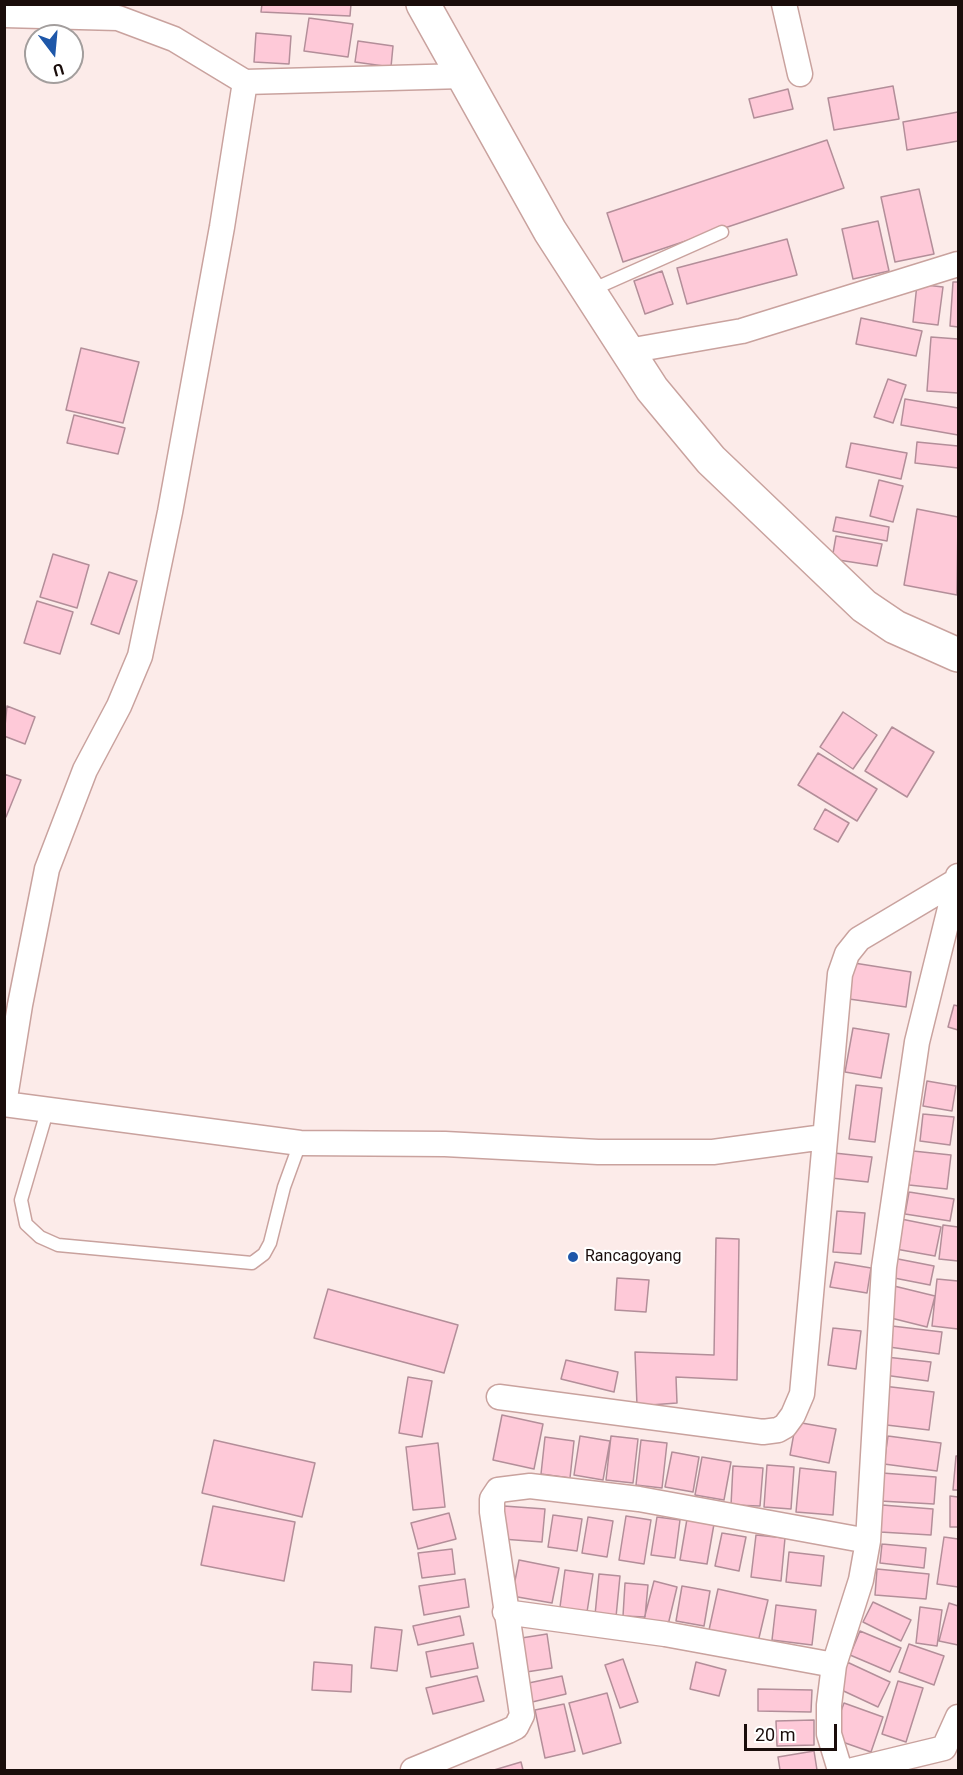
<!DOCTYPE html>
<html>
<head>
<meta charset="utf-8">
<style>
	body { margin:0 }
	#map { position:relative; width:963px; height:1775px; overflow:hidden; background:#fcebe9; font-family:Roboto,sans-serif }
	canvas { display:block }
	.frame { position:absolute; inset:0; border:6px solid #1a0d0b; pointer-events:none }
	.north { position:absolute; left:24px; top:24px; width:60px; height:60px; box-sizing:border-box; background:#fff; border:2px solid #a39e9d; border-radius:50%; rotate:164deg; font-size:16px; font-weight:700; line-height:24px; text-align:center; color:#1a0d0b }
	.north::after { content:''; display:block; margin:auto; width:21px; height:27px; background:#1e57a9; clip-path:polygon(50% 0,100% 100%,50% 72%,0 100%) }
	.scale { position:absolute; left:744px; top:1724px; width:93px; height:27px; box-sizing:border-box; border:3px solid #1a0d0b; border-top:0; padding-left:8px; font-size:18px; line-height:21px; white-space:nowrap; color:#1a0d0b; -webkit-text-stroke:4px #fff; paint-order:stroke }
</style>
</head>
<body>
<div id="map">
<canvas width="963" height="1775"></canvas>
<div class="frame"></div>
<div class="north">U</div>
<div class="scale">20 m</div>
</div>
<script>
const context = document.querySelector('canvas').getContext('2d');
context.lineJoin = 'round';
function paint(path, color) { context.fillStyle = color; context.fill(path, 'evenodd'); }
const toPath = rows => new Path2D(rows.map(r => 'M' + r).join(''));
function stroke(path, color, width, dash) { context.strokeStyle = color; context.lineWidth = width; context.lineCap = dash ? 'butt' : 'round'; context.setLineDash(dash || []); context.stroke(path); }
function write(font, color, halo, rows, align = 'center') {
  context.font = font + ' Roboto,sans-serif'; context.lineWidth = 4.5; context.setLineDash([]); context.textBaseline = 'middle'; context.strokeStyle = halo; context.fillStyle = color; for (const [text, x, y, turn = 0] of rows) {
    context.save(); context.translate(x, y); context.rotate((+turn || 0) * Math.PI / 180); context.textAlign = isNaN(turn) ? turn : align; if (halo) context.strokeText(text, 0, 0); context.fillText(text, 0, 0); context.restore();
  }
}
const building = toPath([
	[262,4,351,4,350,16,261,12,262,4],
	[309,18,353,24,348,57,304,51,309,18],
	[256,33,291,36,289,64,254,62,256,33],
	[358,41,393,46,391,67,355,62,358,41],
	[893,86,899,119,834,130,828,98,893,86],
	[788,89,793,109,754,118,749,99,788,89],
	[958,112,958,141,907,150,903,122,958,112],
	[827,140,844,188,623,262,607,213,827,140],
	[919,189,934,254,895,262,881,197,919,189],
	[878,221,889,271,853,279,842,229,878,221],
	[787,239,797,275,687,304,677,268,787,239],
	[662,271,673,304,645,314,634,281,662,271],
	[953,282,958,282,958,327,950,326,953,282],
	[917,284,943,287,938,325,913,322,917,284],
	[861,318,922,331,916,356,856,344,861,318],
	[931,337,958,339,958,393,927,391,931,337],
	[81,348,139,362,123,423,66,410,81,348],
	[888,379,906,385,893,423,874,417,888,379],
	[905,399,958,408,958,435,901,425,905,399],
	[74,415,125,428,118,454,67,443,74,415],
	[917,442,958,446,958,468,915,463,917,442],
	[851,443,907,453,901,479,846,467,851,443],
	[879,480,903,486,893,522,870,516,879,480],
	[917,509,958,517,957,595,904,585,917,509],
	[836,517,889,527,887,541,833,531,836,517],
	[836,536,882,544,877,566,832,559,836,536],
	[53,554,89,565,77,608,40,597,53,554],
	[109,572,137,581,119,634,91,624,109,572],
	[37,601,73,612,60,654,24,643,37,601],
	[7,706,35,717,25,744,4,736,7,706],
	[843,712,877,735,853,769,820,747,843,712],
	[892,727,934,752,907,797,865,771,892,727],
	[818,753,877,789,857,821,798,785,818,753],
	[4,774,21,780,6,817,4,816,4,774],
	[825,809,849,823,838,842,814,829,825,809],
	[854,963,911,972,906,1007,849,999,854,963],
	[954,1005,958,1006,958,1030,948,1027,954,1005],
	[853,1028,889,1034,881,1078,845,1072,853,1028],
	[927,1081,956,1086,952,1111,923,1106,927,1081],
	[856,1085,882,1088,875,1142,849,1139,856,1085],
	[923,1114,954,1117,950,1145,920,1141,923,1114],
	[913,1151,951,1155,947,1189,909,1185,913,1151],
	[834,1153,872,1157,868,1182,831,1178,834,1153],
	[909,1192,954,1199,950,1221,905,1214,909,1192],
	[837,1211,865,1213,861,1254,833,1252,837,1211],
	[896,1218,941,1227,935,1256,890,1248,896,1218],
	[943,1225,958,1227,958,1261,939,1259,943,1225],
	[716,1238,739,1239,737,1380,676,1377,677,1403,637,1406,635,1352,714,1355,716,1238],
	[893,1258,934,1266,930,1285,889,1277,893,1258],
	[835,1262,871,1268,867,1293,830,1287,835,1262],
	[617,1278,649,1280,646,1312,615,1310,617,1278],
	[937,1279,958,1281,958,1329,932,1326,937,1279],
	[894,1286,935,1296,927,1327,887,1317,894,1286],
	[328,1289,458,1325,444,1373,314,1338,328,1289],
	[892,1326,942,1332,939,1354,889,1347,892,1326],
	[833,1328,861,1331,856,1369,828,1365,833,1328],
	[886,1357,931,1362,928,1381,884,1375,886,1357],
	[566,1360,618,1372,614,1392,561,1379,566,1360],
	[408,1377,432,1381,422,1437,399,1433,408,1377],
	[883,1386,934,1392,929,1430,878,1424,883,1386],
	[502,1415,543,1424,534,1469,493,1460,502,1415],
	[796,1422,836,1429,829,1463,790,1455,796,1422],
	[580,1436,610,1441,603,1480,574,1475,580,1436],
	[611,1436,638,1439,633,1483,606,1480,611,1436],
	[888,1436,941,1443,937,1471,884,1464,888,1436],
	[545,1437,574,1441,570,1478,541,1474,545,1437],
	[214,1440,315,1463,302,1517,202,1493,214,1440],
	[641,1440,667,1443,662,1488,636,1485,641,1440],
	[438,1443,445,1507,413,1510,406,1447,438,1443],
	[672,1452,699,1457,693,1492,665,1487,672,1452],
	[956,1456,958,1456,958,1490,953,1490,956,1456],
	[702,1457,731,1462,724,1500,695,1495,702,1457],
	[767,1465,794,1467,791,1509,764,1507,767,1465],
	[733,1466,763,1468,760,1506,731,1505,733,1466],
	[800,1468,836,1472,833,1515,796,1512,800,1468],
	[882,1473,936,1477,934,1504,880,1501,882,1473],
	[950,1496,958,1497,958,1527,950,1527,950,1496],
	[882,1505,933,1509,931,1535,880,1532,882,1505],
	[213,1506,295,1522,284,1581,201,1565,213,1506],
	[504,1506,545,1509,542,1542,502,1539,504,1506],
	[449,1513,456,1539,418,1549,411,1523,449,1513],
	[553,1515,582,1519,577,1551,548,1547,553,1515],
	[626,1516,651,1520,644,1564,619,1560,626,1516],
	[588,1517,613,1521,607,1557,582,1553,588,1517],
	[657,1517,680,1520,675,1558,651,1555,657,1517],
	[687,1519,714,1524,707,1564,680,1560,687,1519],
	[722,1533,746,1537,739,1571,715,1566,722,1533],
	[756,1535,785,1538,781,1581,751,1577,756,1535],
	[944,1537,958,1539,958,1587,937,1584,944,1537],
	[882,1544,926,1548,924,1568,880,1563,882,1544],
	[452,1549,455,1574,422,1578,418,1553,452,1549],
	[789,1552,824,1556,821,1586,786,1582,789,1552],
	[519,1560,559,1568,552,1603,512,1596,519,1560],
	[877,1569,929,1574,926,1599,875,1595,877,1569],
	[565,1570,593,1574,587,1612,560,1607,565,1570],
	[599,1574,620,1576,616,1617,595,1615,599,1574],
	[465,1579,469,1607,424,1615,419,1586,465,1579],
	[654,1581,677,1587,668,1625,644,1619,654,1581],
	[625,1583,648,1585,645,1617,623,1616,625,1583],
	[682,1586,710,1591,704,1626,676,1621,682,1586],
	[718,1589,768,1600,758,1642,709,1630,718,1589],
	[873,1602,911,1620,901,1641,863,1622,873,1602],
	[949,1603,958,1606,958,1645,939,1641,949,1603],
	[776,1605,816,1610,812,1645,772,1640,776,1605],
	[920,1607,942,1610,937,1646,916,1643,920,1607],
	[460,1616,464,1635,418,1645,413,1626,460,1616],
	[375,1627,402,1630,397,1671,371,1668,375,1627],
	[860,1631,901,1648,890,1672,850,1655,860,1631],
	[547,1634,552,1668,520,1673,515,1639,547,1634],
	[473,1643,478,1668,431,1677,426,1652,473,1643],
	[909,1644,944,1656,934,1685,899,1672,909,1644],
	[623,1659,638,1702,620,1708,605,1665,623,1659],
	[314,1662,352,1665,351,1692,312,1690,314,1662],
	[696,1662,726,1670,719,1696,690,1689,696,1662],
	[847,1662,890,1682,878,1707,835,1687,847,1662],
	[477,1676,484,1701,433,1714,426,1688,477,1676],
	[562,1676,566,1694,528,1703,524,1684,562,1676],
	[898,1681,923,1688,906,1742,882,1734,898,1681],
	[758,1689,812,1690,811,1712,758,1711,758,1689],
	[607,1693,621,1743,583,1754,569,1703,607,1693],
	[844,1703,883,1717,871,1752,831,1738,844,1703],
	[564,1704,575,1751,545,1758,535,1710,564,1704],
	[814,1720,814,1745,777,1746,776,1721,814,1720],
	[814,1751,817,1770,780,1770,778,1757,814,1751],
	[521,1762,523,1770,494,1770,521,1762]
]);
paint(building, '#fec9d8');
stroke(building, '#b38e99', 1.5);
const service = toPath([
	[589,291,722,232],
	[48,1108,21,1200,26,1224,40,1237,58,1245,252,1263,264,1254,270,1243,284,1187,300,1143]
]);
const minor = toPath([
	[784,4,800,74],
	[4,15,118,18,174,39,245,82,222,227,170,512,140,656,119,706,85,770,47,869,20,1005,4,1104,300,1143,445,1144,598,1152,713,1152,824,1137],
	[245,82,463,76],
	[628,351,742,331,958,264],
	[499,1397,763,1432,778,1430,785,1426,793,1415,802,1394,840,974,847,954,859,939,958,880],
	[505,1612,665,1634,834,1665],
	[413,1770,508,1731,516,1727,522,1715,492,1512,492,1499,498,1490,530,1486,639,1499,868,1541],
	[840,1770,829,1734,829,1705,834,1665,861,1580,868,1541,884,1267,917,1042,958,876],
	[853,1770,944,1748,958,1717]
]);
const primary = toPath([
	[423,4,550,231,652,389,711,460,864,606,895,627,958,655]
]);
stroke(service, '#c9a29e', 15);
stroke(minor, '#c9a29e', 27);
stroke(primary, '#c9a29e', 36);
stroke(service, '#fff', 12);
stroke(minor, '#fff', 24);
stroke(primary, '#fff', 33);
for (const [x, y, r, color] of [
	[573,1257,6,"#1e57a9"]
]) { const dot = new Path2D(); dot.arc(x, y, r, 0, 2 * Math.PI); context.fillStyle = color; context.fill(dot); stroke(dot, '#fff', 2); }
write('16px', '#1a0d0b', '#fff', [
	["Rancagoyang",585,1257]
], 'left');
</script>
</body>
</html>
